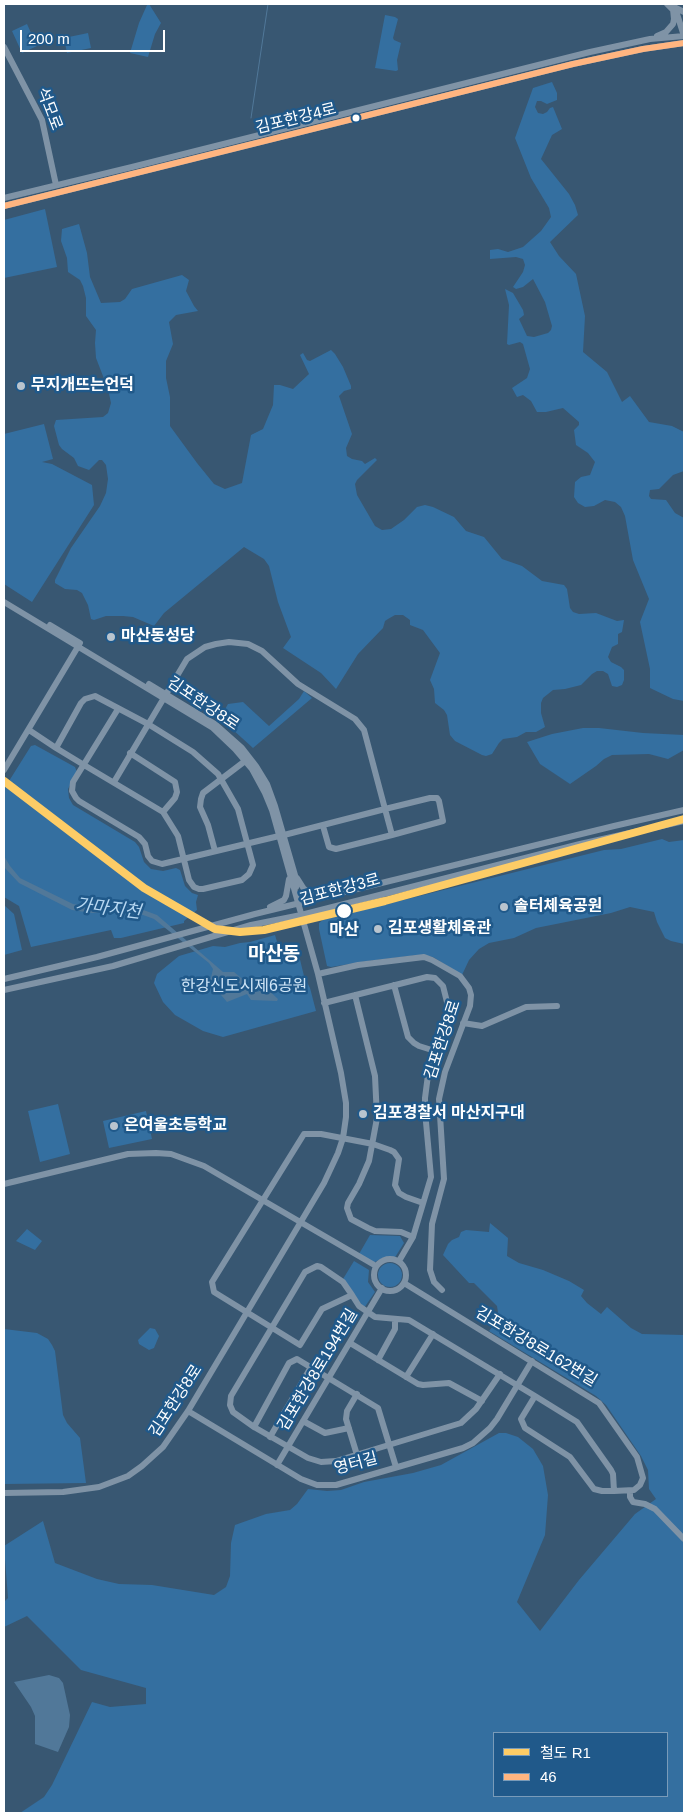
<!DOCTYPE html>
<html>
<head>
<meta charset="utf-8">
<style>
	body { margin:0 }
	#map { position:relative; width:688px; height:1817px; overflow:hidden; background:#385772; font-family:Helvetica,"Noto Sans KR",sans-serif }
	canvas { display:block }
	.frame { position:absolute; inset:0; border:5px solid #fff; pointer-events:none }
	.legend { position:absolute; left:493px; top:1732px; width:175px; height:65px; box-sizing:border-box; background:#20598a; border:1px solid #799bb9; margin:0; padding:6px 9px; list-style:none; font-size:15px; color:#fff }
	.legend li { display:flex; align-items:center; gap:10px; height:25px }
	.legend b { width:25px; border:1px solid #799bb9 }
	.scale { position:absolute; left:20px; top:30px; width:145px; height:22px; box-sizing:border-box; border:2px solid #fff; border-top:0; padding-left:6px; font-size:15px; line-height:18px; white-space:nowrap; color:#fff; -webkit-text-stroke:4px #20598a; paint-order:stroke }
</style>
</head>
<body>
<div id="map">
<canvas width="688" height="1817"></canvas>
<div class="frame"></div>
<ul class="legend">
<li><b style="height:6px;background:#fdcc66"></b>철도 R1</li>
<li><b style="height:6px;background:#ffb580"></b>46</li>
</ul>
<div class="scale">200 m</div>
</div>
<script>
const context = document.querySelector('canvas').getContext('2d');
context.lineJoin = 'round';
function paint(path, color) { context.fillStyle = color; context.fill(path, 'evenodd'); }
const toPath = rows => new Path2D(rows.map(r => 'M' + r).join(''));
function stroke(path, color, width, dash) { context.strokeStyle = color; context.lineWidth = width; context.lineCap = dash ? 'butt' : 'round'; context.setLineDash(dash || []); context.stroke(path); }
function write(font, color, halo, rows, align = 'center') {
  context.font = font + ' Helvetica,"Noto Sans KR",sans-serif'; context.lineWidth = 5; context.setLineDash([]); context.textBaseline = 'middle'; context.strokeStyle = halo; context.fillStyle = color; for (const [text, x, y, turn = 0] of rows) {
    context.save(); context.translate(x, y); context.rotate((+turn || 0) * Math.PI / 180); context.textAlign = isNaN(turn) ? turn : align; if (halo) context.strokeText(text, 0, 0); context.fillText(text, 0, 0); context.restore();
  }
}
paint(toPath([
	[149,4,161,23,155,34,148,57,130,53,139,23,147,5],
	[385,15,395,17,398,19,393,38,394,40,401,43,397,60,398,70,396,71,375,68],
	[27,24,37,46,22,53,12,31],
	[88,33,91,48,67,53,64,38],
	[552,82,557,93,557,100,547,104,541,101,537,101,535,107,538,113,543,114,547,112,550,108,553,107,562,129,552,135,541,159,569,194,575,205,578,215,550,242,559,256,576,274,585,316,583,352,607,372,622,402,630,396,649,422,672,426,684,432,684,471,673,475,659,489,650,490,649,496,651,499,666,500,675,513,684,518,684,701,673,699,650,688,650,669,640,622,649,599,633,560,625,516,621,507,615,502,605,500,594,506,585,507,578,503,574,497,575,482,581,477,590,475,595,462,588,453,576,445,574,430,579,425,579,422,563,408,546,412,537,412,531,401,523,395,517,397,512,388,527,378,530,369,523,344,520,342,509,345,507,344,509,305,505,289,513,293,523,310,524,315,519,319,527,336,534,337,548,333,551,330,552,326,545,302,533,279,523,287,516,289,513,287,523,272,525,265,523,259,516,257,490,259,490,250,498,249,508,252,523,247,541,231,551,217,549,208,531,178,515,138,533,88],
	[45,209,57,267,4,278,4,220],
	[79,224,87,253,90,277,101,303,120,302,125,299,132,289,182,275,189,280,186,291,194,306,198,311,176,315,169,322,173,344,166,361,166,378,170,397,170,426,197,463,214,484,225,489,242,483,251,435,263,429,273,405,274,385,280,385,293,389,309,374,300,355,303,353,307,360,310,361,331,350,335,354,343,367,351,386,351,389,344,391,339,396,352,434,346,448,347,456,352,459,362,461,365,464,375,458,377,460,357,480,355,484,357,495,375,526,382,530,391,529,404,520,417,507,425,505,433,507,454,517,466,531,484,537,502,559,522,566,542,581,564,585,567,589,570,608,573,612,579,614,596,613,617,621,624,620,622,632,618,634,618,644,612,647,608,657,611,662,621,667,624,670,624,680,622,685,617,687,612,686,608,674,603,671,597,671,592,674,581,685,565,689,553,690,543,698,541,703,541,713,545,727,536,732,526,732,517,737,503,739,499,743,492,754,486,756,482,755,455,741,450,735,447,715,444,710,435,703,434,689,430,680,440,653,423,630,410,625,410,620,403,615,395,615,388,619,385,621,383,628,358,654,336,689,321,673,283,648,291,637,278,602,269,566,264,559,244,547,164,613,154,626,133,617,123,616,106,616,94,620,91,619,88,605,82,593,77,590,65,589,55,583,55,580,71,548,100,506,106,493,108,479,106,465,102,460,99,460,89,470,78,466,74,458,62,449,59,445,54,426,56,420,103,417,108,413,111,403,108,389,96,358,95,343,96,330,86,316,86,298,83,286,80,280,68,272,67,258,61,241,62,229],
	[44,424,53,459,42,462,52,464,92,485,94,505,32,602,4,584,4,434],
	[304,691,312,698,253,748,220,718,228,704,243,702,269,726,299,699],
	[583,728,599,728,643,733,684,735,684,750,668,759,649,754,612,755,604,759,596,766,570,784,540,764,527,742,552,734],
	[35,745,75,767,77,772,68,789,69,798,73,805,135,842,139,847,144,862,151,869,163,871,176,868,180,870,185,886,192,893,198,895,196,902,197,910,184,921,184,923,121,938,114,938,111,930,31,947,19,906,4,897,4,789,31,746],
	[662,839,669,842,684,840,684,944,671,941,665,938,657,922,654,912,630,907,611,913,536,928,514,938,489,943,479,949,469,960,462,975,433,957,418,955,368,961,331,967,327,966,319,929,319,923,323,920,604,850,621,849],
	[4,905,14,914,22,950,4,955],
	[275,935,279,948,296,943,304,976,310,988,316,1011,223,1037,203,1031,175,1015,163,1002,154,983,157,974,179,956,213,946,225,947,240,943,250,942],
	[58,1104,70,1154,40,1162,28,1111],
	[146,1111,152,1139,109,1148,103,1121],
	[490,1223,508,1238,507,1256,519,1263,543,1270,569,1281,584,1290,581,1296,587,1303,601,1314,607,1307,631,1328,642,1334,684,1335,684,1813,20,1813,44,1797,52,1785,92,1702,110,1707,146,1704,146,1688,81,1670,27,1616,4,1627,4,1602,8,1598,4,1546,43,1521,55,1563,97,1579,119,1584,152,1585,214,1595,226,1587,230,1576,231,1543,235,1525,266,1514,290,1510,297,1504,308,1489,327,1491,341,1490,364,1482,413,1473,441,1465,499,1433,506,1433,518,1437,533,1449,543,1466,548,1495,545,1535,517,1602,540,1631,579,1580,635,1514,656,1499,649,1489,648,1470,641,1456,606,1405,596,1396,578,1385,489,1331,499,1319,497,1306,474,1283,469,1283,443,1255,448,1244,452,1240,459,1237,461,1232,466,1230,489,1232],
	[494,1733,667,1733,667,1796,494,1796],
	[27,1229,42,1241,35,1250,16,1241],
	[370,1235,400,1236,404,1243,394,1259,385,1257,373,1263,359,1254],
	[354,1261,369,1270,368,1282,375,1292,364,1308,343,1279],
	'378 1275a12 12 0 1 1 24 0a12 12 0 1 1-24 0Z',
	[150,1328,155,1329,159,1336,154,1348,149,1350,139,1344,138,1340],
	[4,1329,37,1333,48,1339,52,1345,55,1351,63,1415,67,1423,80,1438,86,1483,4,1484]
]), '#346fa0');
paint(toPath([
	[4,856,10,866,20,878,73,904,95,908,128,906,138,908,157,915,223,972,234,972,258,992,264,986,278,999,277,1001,251,1000,247,994,227,1002,210,982,213,969,209,963,154,919,135,912,117,911,92,913,72,910,19,883,4,867],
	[49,1675,59,1678,63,1683,70,1715,69,1727,58,1752,35,1744,35,1716,31,1707,14,1682]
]), '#517899');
stroke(toPath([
	[251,118,268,4]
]), '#517899', 1);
stroke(toPath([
	[667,4,677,14,684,36],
	[672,6,684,12],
	[657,36,666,32,673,24,674,19,673,9],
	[4,47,42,120,56,185],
	[4,198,132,167,590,52,650,39,684,36],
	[4,206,573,64,643,49,684,43],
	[4,602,213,728,235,749,252,769,265,793,272,810,318,974,341,1073,346,1103,346,1117,343,1138,338,1153,324,1183,188,1411,163,1447,142,1466,128,1476,99,1487,63,1492,4,1493],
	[50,625,80,643],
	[149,684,215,724,242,748,256,766,267,784,275,806,295,875,296,887],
	[118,709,73,782,72,791,76,798,79,801,139,837,145,844,148,856,152,861,162,864,279,836],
	[29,730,56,748,84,765,163,812,178,836,189,880,194,887,199,889,203,889,242,880,249,874,253,865,238,809,218,774,193,752,148,724,95,696,85,699,81,703,56,748],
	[130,753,175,782,177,792,175,798,163,812],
	[4,770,79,645],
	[114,782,187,659,205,647,216,644,229,642,248,644,262,651,298,684,355,719,364,730,385,809,284,835],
	[323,826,329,847,336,849,392,835,443,821,439,801,437,798,430,798,385,809,392,835],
	[215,851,208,825,200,807,201,799,203,793,249,758],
	[297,878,304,889,308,891,333,892],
	[270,907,284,900,286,896,289,879],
	[318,974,358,965,424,957,432,960,460,976,469,988,471,995,470,1006,445,1072,439,1099,444,1179,432,1224,430,1270,434,1282,442,1290],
	[4,979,97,957,255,914,614,826,684,810],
	[394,985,408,1037,414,1043,419,1046,435,1051],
	[4,990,113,966,251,925,301,915,580,844,684,821],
	[355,995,375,1076,377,1118,369,1161,359,1184,348,1203,347,1208,351,1219,368,1228,375,1231,401,1232,413,1237],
	[324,1003,427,977,435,978,443,986,449,1010,448,1019,428,1075,425,1098,425,1111,431,1177,413,1237,399,1261],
	[463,1023,482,1026,526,1007,557,1006],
	[4,1184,128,1154,156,1153,171,1154,204,1166,376,1266],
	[423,1203,406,1197,399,1193,395,1185,399,1159,394,1152,390,1150,373,1144,321,1134,304,1134,212,1282,214,1292,300,1345,322,1309,352,1295,359,1306,375,1317,409,1320,535,1396,577,1422,611,1470,613,1474,614,1491,602,1491,594,1489,570,1457,525,1428,521,1419,535,1396],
	'374 1275a16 16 0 1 1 32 0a16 16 0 1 1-32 0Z',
	[404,1283,599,1403,637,1457,643,1478,640,1485,634,1490,614,1491],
	[352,1295,343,1282,321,1267,317,1266,305,1272,231,1396,230,1405,233,1412,254,1427,308,1458,321,1462,336,1461,461,1423,476,1409,500,1374],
	[350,1343,418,1384,423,1385,449,1383,482,1401],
	[378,1360,395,1329,395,1319],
	[406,1377,433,1334],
	[357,1394,347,1411,346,1419,357,1455],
	[188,1411,301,1479,317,1485,336,1485,463,1448,473,1443,490,1428,497,1419,532,1361],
	[303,1421,325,1433,349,1428],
	[254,1427,289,1363,297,1359,378,1408,396,1467],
	[270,1437,311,1367],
	[277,1465,382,1288],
	[630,1491,630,1497,633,1502,645,1504,655,1509,684,1539]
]), '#7f93a6', 6);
stroke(toPath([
	[4,206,573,64,643,49,684,43]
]), '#ffb580', 6);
stroke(toPath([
	[4,781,144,888,215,929,240,932,264,930,385,901,684,819]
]), '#fdcc66', 8);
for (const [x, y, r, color] of [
	[356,118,4.5,"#fff"],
	[21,386,5,"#b9c4ce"],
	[111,637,5,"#b9c4ce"],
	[504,907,5,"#b9c4ce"],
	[344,911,8,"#fff"],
	[378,929,5,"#b9c4ce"],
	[363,1114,5,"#b9c4ce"],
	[114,1126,5,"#b9c4ce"]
]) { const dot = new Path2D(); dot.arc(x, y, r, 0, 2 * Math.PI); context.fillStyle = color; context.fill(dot); stroke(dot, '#20598a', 2); }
write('16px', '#fff', '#20598a', [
	["석모로",49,109,69],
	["김포한강4로",296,119,-14],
	["김포한강8로",203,704,34],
	["김포한강3로",340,890,-15],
	["김포한강8로",443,1040,-72],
	["김포한강8로162번길",536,1347,31],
	["김포한강8로194번길",318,1370,-59],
	["김포한강8로",176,1401,-57],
	["영터길",356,1464,-15]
]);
write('bold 16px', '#fff', '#20598a', [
	["무지개뜨는언덕",31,386],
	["마산동성당",121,637],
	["솔터체육공원",514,907],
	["김포생활체육관",388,929],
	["김포경찰서 마산지구대",373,1114],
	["은여울초등학교",124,1126]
], 'left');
write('bold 16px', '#fff', '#20598a', [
	["마산",344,931]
]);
write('16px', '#d0e6f8', '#20598a', [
	["한강신도시제6공원",244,987]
]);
write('italic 18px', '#b7d8f2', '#20598a', [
	["가마지천",108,909,7]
]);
write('bold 19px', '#fff', '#20598a', [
	["마산동",274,955]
]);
</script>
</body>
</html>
